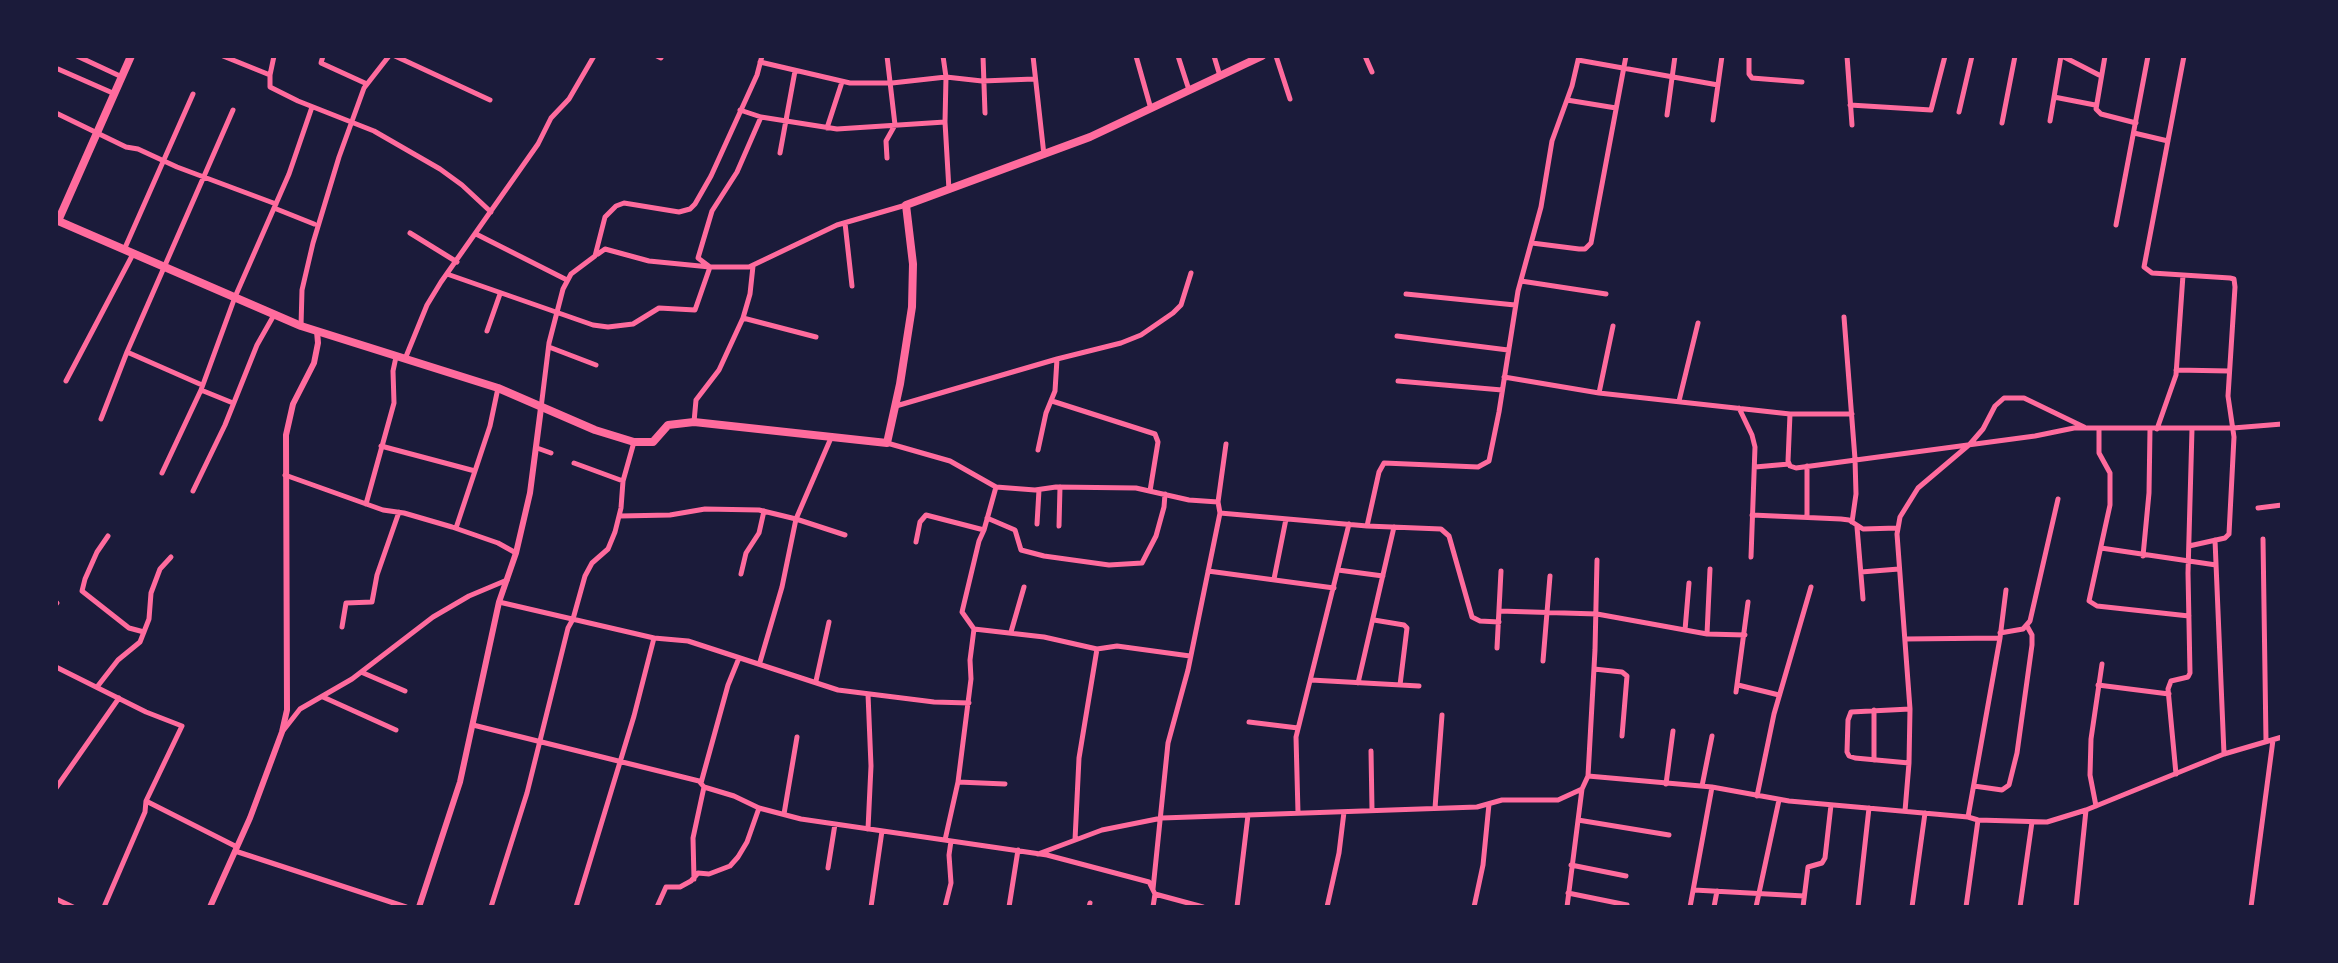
<!DOCTYPE html>
<html>
<head>
<meta charset="utf-8">
<style>
	body { margin:0 }
	#map { position:relative; width:2338px; height:963px; overflow:hidden; background:#1b1b3a; font-family:"Titillium Web",sans-serif }
	canvas { display:block }
	.frame { position:absolute; inset:0; border:58px solid #1b1b3a; pointer-events:none }
</style>
</head>
<body>
<div id="map">
<canvas width="2338" height="963"></canvas>
<div class="frame"></div>
</div>
<script>
const context = document.querySelector('canvas').getContext('2d');
context.lineJoin = 'round';
const toPath = rows => new Path2D(rows.map(r => 'M' + r).join(''));
function stroke(path, color, width, dash) { context.strokeStyle = color; context.lineWidth = width; context.lineCap = dash ? 'butt' : 'round'; context.setLineDash(dash || []); context.stroke(path); }
stroke(toPath([
	[77,56,122,77],
	[223,56,270,75,270,87,298,101,374,131,440,169,462,185,491,212],
	[323,56,321,63,367,84],
	[395,56,490,100],
	[657,56,661,58],
	[887,56,895,125,886,141,887,158],
	[943,56,946,77,945,122,949,190],
	[983,56,985,113],
	[1033,56,1044,155],
	[1136,56,1151,109],
	[1178,56,1189,90],
	[1214,56,1220,76],
	[1276,56,1290,99],
	[1365,56,1372,72],
	[1749,56,1749,74,1752,78,1802,82],
	[1847,56,1852,125],
	[2062,56,2101,76],
	[2105,56,2096,109,2101,114,2136,123],
	[2184,56,2144,267,2152,273,2230,278,2234,279,2235,287,2228,396,2234,437,2229,534,2225,538,2189,546],
	[1578,60,1718,85],
	[760,62,850,83,892,83,946,77,982,81,1034,79],
	[58,69,115,94],
	[270,75,274,56],
	[2054,97,2095,105],
	[1567,100,1616,108],
	[1850,105,1931,110,1945,56],
	[740,110,761,117],
	[1959,112,1972,56],
	[56,113,126,147,138,149,177,167,276,204],
	[1667,115,1675,56],
	[1713,120,1722,56],
	[2050,121,2061,56],
	[2002,123,2015,56],
	[827,128,842,82],
	[2134,133,2168,141],
	[780,153,795,71],
	[274,208,314,224],
	[845,223,852,286],
	[2116,225,2148,56],
	[410,233,457,262],
	[476,234,567,280],
	[1532,243,1579,249,1585,249,1591,243,1626,56],
	[124,250,193,94],
	[598,254,605,249,649,261,710,267],
	[710,267,698,258,712,211,737,172,761,117,837,129,945,122],
	[447,274,593,325,608,327,633,324,659,308,695,310,710,267,749,267,837,225,906,205],
	[1521,281,1606,294],
	[1406,294,1515,305],
	[1844,317,1855,459,1856,494,1852,522],
	[743,318,816,337],
	[301,326,302,290,313,243,339,157,364,88,389,56],
	[487,331,500,294],
	[1397,336,1508,350],
	[549,347,596,365],
	[127,352,202,385],
	[405,359,427,305,441,282,538,144,551,118,569,99,594,56],
	[2176,370,2229,371],
	[1504,377,1599,393,1790,414,1852,414],
	[66,381,133,254],
	[1398,381,1502,390],
	[201,390,233,403],
	[1599,393,1613,326],
	[1052,401,1155,434,1158,442,1150,491],
	[1679,401,1698,323],
	[896,406,1057,359,1121,343,1141,335,1173,313,1181,305,1191,273],
	[541,408,549,343,563,289,571,274,595,256,605,217,616,206,624,203,679,212,690,209,695,204,711,176,757,75,762,56],
	[1739,408,1752,435,1755,447,1751,557],
	[1790,414,1788,461,1790,466,1796,468,2035,436,2074,428,2233,428,2282,424],
	[101,419,127,352,233,110],
	[694,422,696,400,719,370,743,318,750,294,753,266],
	[2099,428,2099,453,2110,473,2110,505,2089,601,2097,606,2189,616],
	[2157,429,2176,375,2183,275],
	[887,443,950,461,996,487,1035,490,1056,487,1136,488,1189,500,1218,502],
	[381,446,475,471],
	[537,448,551,453],
	[1038,450,1046,413,1055,391,1057,359],
	[574,463,623,481],
	[1807,466,1807,517],
	[1755,467,1789,464],
	[162,473,201,390,235,297,289,174,312,107],
	[285,475,383,510,404,513,452,527,498,543,516,553],
	[193,491,225,425,257,345,274,315],
	[366,504,394,403,393,371,396,357],
	[2258,508,2282,505],
	[1220,513,1367,526,1441,529,1449,536,1472,617,1480,621,1499,622],
	[1752,515,1841,519,1849,520,1863,529,1897,528],
	[620,516,670,515,705,509,759,510,796,519,845,535],
	[987,518,1015,530,1021,550,1044,556,1109,565,1142,563,1156,536,1164,507,1165,494],
	[1037,524,1039,490],
	[1059,526,1060,487],
	[1367,526,1379,472,1384,463,1478,467,1489,461,1499,412,1518,291,1541,207,1552,141,1572,86,1579,56],
	[1857,527,1863,599],
	[456,528,490,426,498,388],
	[108,536,97,552,85,579,82,591,129,628,144,632],
	[2263,539,2266,741],
	[2215,540,2224,754],
	[916,542,920,522,926,515,984,530],
	[2101,548,2216,565],
	[2143,556,2149,493,2150,429],
	[1338,570,1383,576],
	[1208,571,1334,588],
	[1861,572,1899,569],
	[741,574,746,553,759,533,764,511],
	[1274,579,1286,519],
	[499,602,654,638,688,641,838,690,934,702,969,703],
	[56,604,57,603],
	[1499,611,1597,614,1707,634,1745,635],
	[1374,620,1404,625,1407,628,1400,685],
	[342,627,346,603,372,602,377,575,399,512],
	[974,629,1044,637,1097,649,1117,646,1190,656],
	[1685,630,1689,583],
	[1011,632,1024,587],
	[2000,633,2023,629,2030,621,2058,499],
	[1707,634,1710,569],
	[1905,639,2000,638],
	[1497,648,1501,571],
	[1543,661,1550,576],
	[760,662,782,587,796,519,831,438],
	[56,667,146,712,182,726,146,801,237,847],
	[1594,669,1622,672,1627,676,1622,736],
	[361,672,405,691],
	[1311,680,1419,686],
	[816,681,829,622],
	[1358,683,1394,527],
	[1738,685,1779,695],
	[2098,685,2169,694],
	[97,687,118,660,140,642,149,619,151,593,160,569,171,557],
	[1736,692,1748,602],
	[868,694,871,766,868,829],
	[323,697,396,730],
	[1874,710,1874,760],
	[1249,722,1298,728],
	[473,725,699,781,704,787,734,796,759,808,801,819,1047,855,1149,882,1155,894],
	[282,732,300,709,352,679,433,617,469,596,507,580],
	[1371,751,1372,809],
	[1909,763,1855,758,1849,756,1847,752,1848,720,1851,712,1910,709],
	[2176,774,2168,689,2171,681,2188,677,2190,673,2188,573,2192,429],
	[1588,776,1595,650,1597,560],
	[958,782,1005,784],
	[701,783,728,685,739,658],
	[1666,784,1673,731],
	[1702,786,1712,736],
	[1974,786,2002,790,2009,785,2017,753,2032,645,2032,635,2027,626],
	[56,788,119,698],
	[1757,796,1774,714,1811,587],
	[2096,806,2090,775,2091,739,2102,664],
	[1435,808,1442,715],
	[1905,811,1909,763,1910,709,1897,534,1900,517,1918,488,1970,444,1983,429,1995,406,2004,398,2024,398,2084,427],
	[1298,813,1296,737,1349,524],
	[784,814,797,737],
	[1968,817,2000,638,2006,590],
	[1578,820,1669,835],
	[945,840,958,782,971,679,970,660,974,629,962,612,979,541,984,530,996,487],
	[1075,840,1079,758,1097,649],
	[235,851,406,907],
	[1038,854,1102,830,1162,818,1477,807,1502,800,1558,800,1582,789,1588,776,1712,787,1789,801,1968,817,1978,820,2047,822,2086,810,2224,754,2282,737],
	[1571,865,1626,876],
	[828,868,835,824],
	[694,879,693,838,704,787],
	[1153,889,1168,743,1188,670,1220,513,1218,502,1226,444],
	[1694,890,1804,896],
	[1568,893,1627,905],
	[56,899,73,907],
	[104,907,145,812,146,801],
	[491,907,527,793,568,628,573,619,585,576,592,563,608,549,615,532,621,508,623,481,634,442],
	[576,907,634,716,654,638],
	[657,907,666,887,680,887,691,881,698,873,709,874,730,866,738,857,747,842,759,808],
	[871,907,882,831],
	[945,907,951,883,949,855,951,841],
	[1009,907,1018,850],
	[1089,907,1090,903],
	[1153,907,1155,894,1203,907],
	[1237,907,1248,815],
	[1327,907,1339,853,1344,812],
	[1474,907,1483,865,1489,804],
	[1567,907,1582,789],
	[1690,907,1712,787],
	[1714,907,1717,891],
	[1756,907,1779,800],
	[1803,907,1808,867,1822,863,1825,858,1831,805],
	[1858,907,1869,808],
	[1912,907,1925,813],
	[1966,907,1978,820],
	[2020,907,2032,822],
	[2076,907,2086,810],
	[2251,907,2273,740]
]), '#ff6b9d', 5);
stroke(toPath([
	[210,907,250,818,282,732,287,710,286,435,293,404,314,363,318,343,317,331],
	[419,907,460,782,499,602,516,553,530,493,541,408]
]), '#ff6b9d', 6);
stroke(toPath([
	[56,220,301,326,498,388,595,430,634,442,653,442,668,425,694,422,887,443,900,384,912,307,913,264,906,205,1090,137,1262,56],
	[58,221,131,56]
]), '#ff6b9d', 8);
</script>
</body>
</html>
